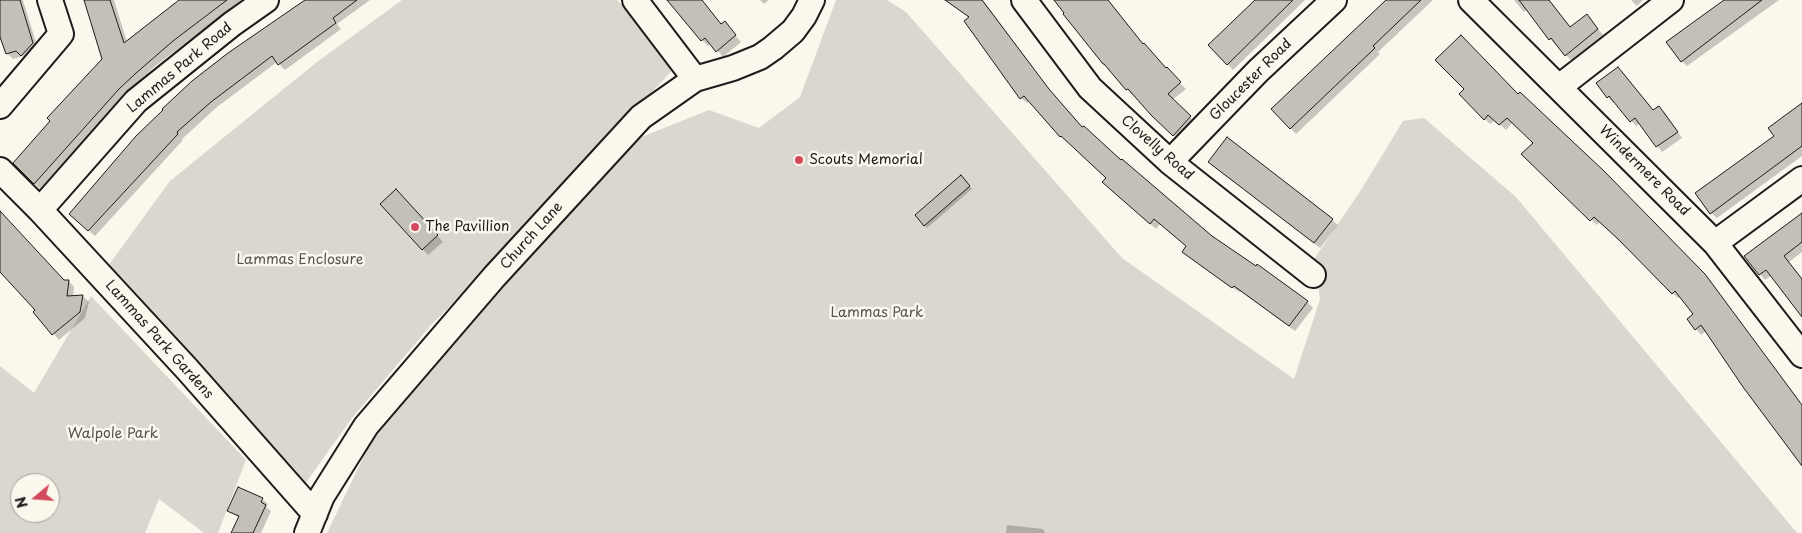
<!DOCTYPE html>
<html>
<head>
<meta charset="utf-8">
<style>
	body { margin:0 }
	#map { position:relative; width:1802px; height:533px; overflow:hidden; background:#fbf7ec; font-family:"Playpen Sans",sans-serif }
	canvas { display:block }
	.north { position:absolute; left:10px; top:473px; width:50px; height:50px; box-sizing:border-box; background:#fbf7ec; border:1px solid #a29f99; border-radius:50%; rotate:252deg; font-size:14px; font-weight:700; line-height:20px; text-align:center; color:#1c1c1c }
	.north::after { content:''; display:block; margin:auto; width:18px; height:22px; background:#d1495b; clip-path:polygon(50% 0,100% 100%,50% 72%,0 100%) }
</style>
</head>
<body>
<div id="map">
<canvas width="1802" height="533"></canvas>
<div class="north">N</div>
</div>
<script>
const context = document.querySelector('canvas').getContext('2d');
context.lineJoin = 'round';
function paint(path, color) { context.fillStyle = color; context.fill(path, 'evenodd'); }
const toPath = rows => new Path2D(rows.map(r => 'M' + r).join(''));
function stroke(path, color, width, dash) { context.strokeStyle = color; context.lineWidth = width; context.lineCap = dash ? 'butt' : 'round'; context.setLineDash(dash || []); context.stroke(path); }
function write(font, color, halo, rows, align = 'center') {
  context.font = font + ' "Playpen Sans",sans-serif'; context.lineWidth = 5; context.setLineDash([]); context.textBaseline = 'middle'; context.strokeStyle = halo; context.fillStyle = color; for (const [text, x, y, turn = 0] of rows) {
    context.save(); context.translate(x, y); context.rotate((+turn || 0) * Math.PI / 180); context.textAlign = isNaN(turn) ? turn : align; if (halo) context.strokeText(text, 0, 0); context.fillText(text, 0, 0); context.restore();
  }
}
paint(toPath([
	[402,0,617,0,677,65,506,251,431,325,352,418,305,484,188,350,108,266,170,181,317,62],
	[836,0,887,0,906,12,1122,258,1294,379,1320,299,1314,259,1361,190,1403,121,1424,118,1516,197,1797,533,327,533,375,433,546,228,629,142,709,110,759,128,800,97],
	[91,296,246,460,218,533,204,533,159,499,145,533,0,533,0,366,34,393],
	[20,483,50,483,50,513,20,513]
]), '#dad7ce');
paint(toPath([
	[0,0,23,0,38,49,28,61,23,56,13,59,7,53,0,12],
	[85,0,114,0,127,42,181,0,242,0,154,67,125,95,40,189,14,163,104,59],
	[307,0,370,0,337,24,341,29,285,70,277,62,217,107,182,139,183,140,95,236,76,220],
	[669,0,701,0,722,25,730,29,741,42,723,57,711,43,708,46,702,40],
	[760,0,769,0,764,4],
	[945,0,983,0,1055,97,1083,129,1211,237,1307,302,1313,308,1295,331,1240,291,1239,292,1189,257,1184,252,1187,247,1160,224,1156,229,1109,188,1107,178,1068,141,1067,142,1030,101,1027,103,1021,98,970,18],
	[1056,0,1108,0,1143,45,1186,89,1172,100,1196,123,1179,140,1134,94,1133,95,1127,89,1104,64],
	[1256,0,1305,0,1233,70,1209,45],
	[1388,0,1433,0,1378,52,1380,54,1296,134,1273,109],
	[1514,0,1549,0,1570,28,1587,15,1603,35,1571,60,1550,39,1528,9,1524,12],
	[1631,0,1643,0,1637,6],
	[1726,0,1779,0,1687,66,1682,61],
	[1461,37,1802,406,1802,465,1706,331,1701,335,1696,329,1695,314,1681,297,1678,298,1600,222,1597,225,1523,154,1534,143,1513,122,1506,130,1495,120,1490,124,1460,94,1465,89],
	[1618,68,1654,111,1659,108,1665,113,1682,138,1662,152,1640,123,1636,126,1615,101,1613,103,1608,97],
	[1802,105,1802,156,1717,218,1711,213],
	[1210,162,1332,220,1338,225,1320,248],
	[961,176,972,189,927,228,916,215],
	[401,196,443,242,428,255,381,204],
	[0,213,64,281,69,281,74,287,73,297,83,296,89,302,85,318,59,340,35,313,37,310,0,270],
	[1802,214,1802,252,1789,262,1802,279,1802,316,1772,275,1765,280,1760,274],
	[262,499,268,504,266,507,271,511,261,533,232,533,239,518,229,511],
	[1007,525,1043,529,1045,533,1006,533]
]), '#0003');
const building = toPath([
	[0,0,20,0,33,43,21,56,16,51,6,54,0,37,0,0],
	[84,0,110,0,124,43,179,0,227,0,173,41,135,74,119,89,34,184,13,163,50,121,47,118,102,59,84,0],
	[305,0,357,0,333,18,336,23,278,65,272,56,211,102,177,132,178,134,88,231,69,214,136,136,163,110,162,109,192,81,228,53,305,0],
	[667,0,702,0,721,24,725,21,736,35,716,52,705,38,701,41,667,0],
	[945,0,982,0,1049,89,1082,127,1084,126,1121,160,1122,159,1212,236,1256,266,1257,264,1308,301,1289,326,1234,286,1232,288,1182,252,1186,246,1154,219,1150,224,1102,182,1106,178,1061,136,1060,137,1024,96,1020,99,964,21,969,17,945,0],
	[1054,0,1108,0,1143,44,1144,43,1166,68,1167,67,1181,82,1168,94,1191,116,1173,136,1151,115,1128,89,1126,90,1104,64,1103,64,1063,14,1064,13,1054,0],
	[1255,0,1293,0,1227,65,1208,45,1255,0],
	[1386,0,1421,0,1373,46,1375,48,1290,129,1271,109,1386,0],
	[1519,0,1549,0,1570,27,1587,14,1598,29,1565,56,1551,38,1549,40,1519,0],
	[1724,0,1762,0,1681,62,1666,42,1724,0],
	[1461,35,1518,94,1520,92,1604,171,1705,274,1802,405,1802,466,1743,387,1701,325,1695,330,1687,319,1693,314,1675,291,1672,294,1618,239,1594,217,1590,221,1521,154,1533,143,1507,118,1499,125,1488,115,1484,120,1459,94,1464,89,1435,60,1461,35],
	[1618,67,1653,110,1659,106,1678,132,1656,147,1635,118,1630,122,1609,96,1607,98,1596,83,1618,67],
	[1802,103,1802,146,1710,214,1695,193,1774,136,1768,128,1802,103],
	[1227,137,1333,219,1314,243,1208,162,1227,137],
	[961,175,970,186,924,226,915,215,961,175],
	[396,189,438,235,422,250,380,204,396,189],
	[0,211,64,280,69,280,67,296,83,295,80,312,52,335,33,312,35,310,0,272,0,211],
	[1802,213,1802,242,1784,256,1802,279,1802,317,1766,270,1759,275,1744,256,1802,213],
	[238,487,263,498,261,502,266,505,253,533,231,533,239,516,227,511,238,487]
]);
paint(building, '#c3c0b8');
stroke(building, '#1c1c1c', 1);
const minor = toPath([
	[635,0,695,79],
	[1024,0,1090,88,1170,162,1313,275],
	[1471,0,1715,243,1802,355],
	[1559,87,1671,0],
	[0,106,61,34,50,0],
	[1170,162,1258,71,1334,0],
	[0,170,40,210,187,369,315,514],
	[40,210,136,101,232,24,266,0],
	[1715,243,1802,179],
	[307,533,322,496,366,426,494,277,641,117,695,79,733,68,760,57,773,48,793,31,804,16,812,0]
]);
stroke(minor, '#1c1c1c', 28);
stroke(minor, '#fbf7ec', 24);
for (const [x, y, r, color] of [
	[799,160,5,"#d1495b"],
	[415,227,5,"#d1495b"]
]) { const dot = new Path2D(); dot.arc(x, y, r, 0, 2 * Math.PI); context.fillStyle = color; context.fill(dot); stroke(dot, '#fbf7ec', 2); }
write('14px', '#1c1c1c', '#fbf7ec', [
	["Lammas Park Road",180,68,-40],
	["Gloucester Road",1251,80,-45],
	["Clovelly Road",1157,148,41],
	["Windermere Road",1644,171,45],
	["Church Lane",532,236,-48],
	["Lammas Park Gardens",159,340,48]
]);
write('14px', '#1c1c1c', '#fbf7ec', [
	["Scouts Memorial",809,160],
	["The Pavillion",425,227]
], 'left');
write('14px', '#555451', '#fbf7ec', [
	["Lammas Enclosure",300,260],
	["Lammas Park",877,313],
	["Walpole Park",113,434]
]);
</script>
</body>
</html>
